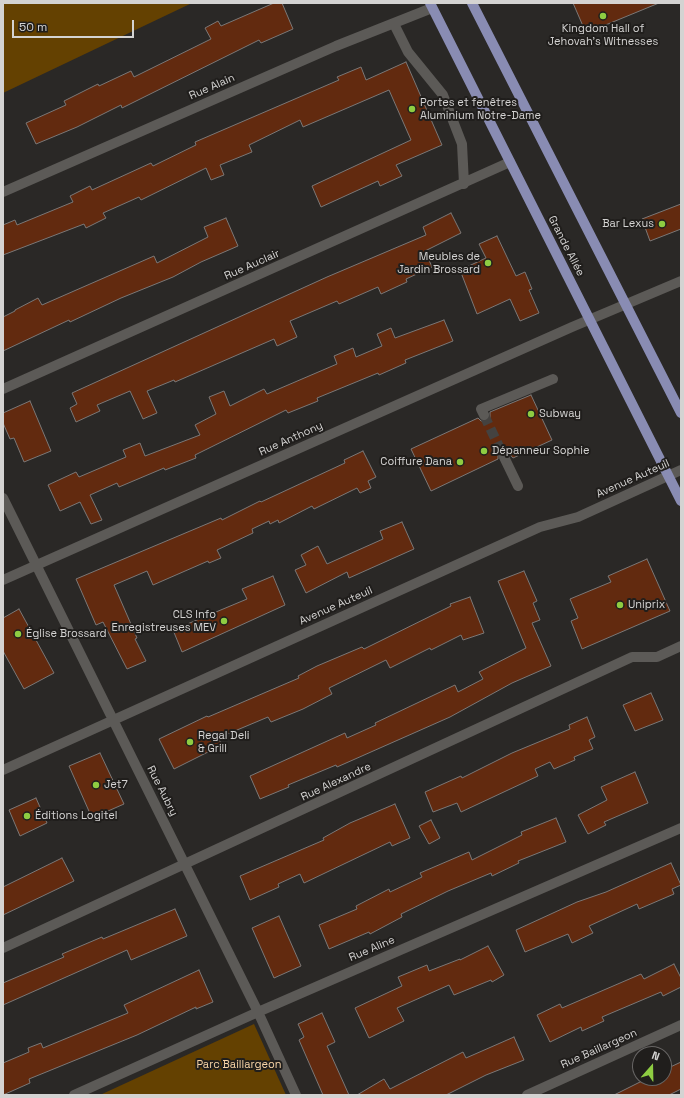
<!DOCTYPE html>
<html>
<head>
<meta charset="utf-8">
<style>
	body { margin:0 }
	#map { position:relative; width:684px; height:1098px; overflow:hidden; background:#2a2826; font-family:"Space Grotesk",sans-serif }
	canvas { display:block }
	.frame { position:absolute; inset:0; border:4px solid #d4d3d2; pointer-events:none }
	.north { position:absolute; left:632px; top:1046px; width:40px; height:40px; box-sizing:border-box; background:#201e1c; border:1px solid #686665; border-radius:50%; rotate:20deg; font-size:11px; font-weight:700; line-height:16px; text-align:center; color:#d4d3d2 }
	.north::after { content:''; display:block; margin:auto; width:14px; height:18px; background:#8ecd42; clip-path:polygon(50% 0,100% 100%,50% 72%,0 100%) }
	.scale { position:absolute; left:12px; top:20px; width:122px; height:18px; box-sizing:border-box; border:2px solid #d4d3d2; border-top:0; padding-left:5px; font-size:12px; line-height:14px; white-space:nowrap; color:#d4d3d2; -webkit-text-stroke:3px #201e1c; paint-order:stroke }
</style>
</head>
<body>
<div id="map">
<canvas width="684" height="1098"></canvas>
<div class="frame"></div>
<div class="north">N</div>
<div class="scale">50 m</div>
</div>
<script>
const context = document.querySelector('canvas').getContext('2d');
context.lineJoin = 'round';
function paint(path, color) { context.fillStyle = color; context.fill(path, 'evenodd'); }
const toPath = rows => new Path2D(rows.map(r => 'M' + r).join(''));
function stroke(path, color, width, dash) { context.strokeStyle = color; context.lineWidth = width; context.lineCap = dash ? 'butt' : 'round'; context.setLineDash(dash || []); context.stroke(path); }
function write(font, color, halo, rows, align = 'center') {
  context.font = font + ' "Space Grotesk",sans-serif'; context.lineWidth = 4; context.setLineDash([]); context.textBaseline = 'middle'; context.strokeStyle = halo; context.fillStyle = color; for (const [text, x, y, turn = 0] of rows) {
    context.save(); context.translate(x, y); context.rotate((+turn || 0) * Math.PI / 180); context.textAlign = isNaN(turn) ? turn : align; if (halo) context.strokeText(text, 0, 0); context.fillText(text, 0, 0); context.restore();
  }
}
paint(toPath([
	[3,3,192,3,3,93],
	[254,1024,286,1095,100,1095]
]), '#644101');
const building = toPath([
	[274,3,282,3,293,29,261,43,259,40,122,108,121,105,77,127,36,144,26,123,66,105,64,101,98,84,99,86,131,71,134,77,211,39,205,28,218,21,221,26,274,3],
	[573,3,659,3,586,33,573,3],
	[406,62,442,145,396,165,402,176,380,186,378,181,321,207,312,186,411,140,389,90,303,127,300,120,249,145,252,152,220,165,224,175,211,180,206,168,141,200,139,197,103,213,106,218,86,228,84,224,3,255,3,225,15,220,17,225,73,202,70,196,90,186,92,190,151,163,153,166,196,145,195,142,339,80,337,77,361,67,366,80,406,62],
	[681,204,681,229,650,241,642,219,681,204],
	[451,213,461,233,425,251,432,267,406,279,407,282,381,294,378,287,339,304,337,301,290,321,297,337,277,346,274,339,175,382,174,380,147,391,157,413,143,419,130,391,97,405,100,411,76,422,70,408,77,404,72,393,327,277,426,235,423,227,451,213],
	[226,218,238,246,201,262,173,277,121,298,70,322,69,320,3,351,3,317,15,311,15,310,38,298,42,305,154,256,157,263,208,237,204,227,226,218],
	[497,236,516,276,525,272,532,289,529,290,539,313,520,321,510,299,477,314,460,270,486,258,479,244,497,236],
	[444,320,453,341,405,360,406,363,379,375,378,373,317,398,318,401,288,413,286,410,195,455,196,458,165,470,164,468,119,487,117,483,90,495,102,520,91,524,80,502,60,511,48,485,76,472,79,477,126,457,123,450,140,443,145,456,200,435,195,425,216,414,209,397,224,391,230,406,264,389,267,394,337,364,334,356,353,348,356,357,382,346,377,334,391,328,395,338,444,320],
	[531,395,552,440,513,458,507,451,502,451,498,454,498,459,431,491,411,449,478,418,481,421,487,421,490,418,490,412,531,395],
	[30,401,51,451,24,462,14,438,10,439,3,423,3,413,30,401],
	[363,451,376,477,368,481,371,488,360,493,357,488,314,509,312,506,279,523,278,520,270,524,269,521,252,529,253,533,217,550,221,558,209,563,208,561,153,585,147,571,114,585,137,638,135,639,146,661,127,669,103,622,96,625,76,579,221,518,222,520,260,501,261,502,345,463,344,460,363,451],
	[402,522,414,549,349,578,347,572,306,593,295,570,306,565,301,555,318,546,327,564,383,539,380,531,402,522],
	[647,559,670,611,582,649,571,621,578,618,570,599,611,582,608,576,647,559],
	[524,571,537,601,533,603,540,620,532,623,551,666,512,683,450,717,337,767,336,765,288,785,289,787,260,799,250,776,345,733,347,738,376,725,375,723,455,685,458,692,483,679,479,672,526,648,498,581,524,571],
	[273,576,285,605,182,652,173,630,247,599,242,589,273,576],
	[470,597,484,633,463,640,461,635,431,650,430,648,390,668,386,660,329,688,332,694,303,709,271,722,268,717,218,738,222,745,174,769,159,739,207,716,208,717,299,678,298,676,317,666,362,647,364,649,451,606,450,604,470,597],
	[19,609,54,673,24,689,3,651,3,618,19,609],
	[651,693,663,720,635,731,623,705,651,693],
	[587,717,595,737,589,740,593,749,574,757,575,760,554,769,550,762,535,769,538,776,461,812,457,803,433,812,425,792,461,776,462,778,512,753,570,729,569,725,587,717],
	[100,753,124,804,92,818,69,766,100,753],
	[635,772,648,803,604,822,606,825,588,834,578,815,607,800,601,787,635,772],
	[36,798,47,823,20,836,9,810,36,798],
	[395,804,410,838,392,846,390,842,304,883,300,874,278,884,279,887,250,900,240,876,324,840,323,838,350,823,395,804],
	[556,818,566,842,518,861,519,863,492,876,491,873,448,891,401,914,402,917,370,934,369,932,329,949,319,925,357,909,356,906,389,889,390,892,422,877,420,873,469,852,472,860,522,835,521,832,556,818],
	[431,820,440,838,429,844,419,826,431,820],
	[62,858,74,881,3,915,3,887,62,858],
	[671,863,681,885,672,889,674,894,639,909,637,904,589,926,593,933,572,943,568,934,525,952,516,930,577,902,606,892,671,863],
	[175,909,187,936,131,960,127,950,3,1005,3,983,64,957,62,954,102,937,103,939,175,909],
	[279,916,301,966,274,978,252,928,279,916],
	[488,946,504,975,492,982,491,980,454,995,449,985,397,1008,404,1021,369,1038,355,1008,402,986,398,977,427,965,429,971,460,959,460,960,488,946],
	[674,964,681,978,681,987,663,996,661,992,602,1017,604,1021,582,1031,581,1027,550,1042,537,1015,560,1004,562,1008,641,974,644,979,674,964],
	[199,970,213,1002,196,1009,196,1007,137,1035,29,1079,30,1083,3,1095,3,1063,29,1052,28,1048,41,1043,43,1048,128,1013,124,1005,199,970],
	[322,1013,335,1042,327,1046,349,1095,323,1095,299,1040,304,1037,298,1024,322,1013],
	[514,1037,524,1060,486,1075,446,1095,357,1095,384,1079,390,1089,463,1052,466,1058,514,1037],
	[681,1062,681,1089,669,1095,614,1095,648,1078,664,1078,664,1070,681,1062]
]);
paint(building, '#622a0f');
stroke(building, '#7b7877', 1);
stroke(toPath([
	[484,415,504,457]
]), '#444240', 10, [10, 5]);
stroke(toPath([
	[394,24,408,52,443,95,462,144,464,184],
	[3,192,336,46,432,8],
	[3,389,510,162],
	[484,415,481,409,553,379],
	[504,457,518,486],
	[3,498,258,1012,296,1095],
	[3,580,572,327,681,281],
	[3,770,540,527,578,517,681,470],
	[3,948,632,657,657,657,681,646],
	[74,1095,258,1012,681,828],
	[527,1095,681,1025]
]), '#5c5a57', 10);
stroke(toPath([
	[430,3,681,501],
	[472,3,681,413]
]), '#898cb3', 10);
for (const [x, y, r, color] of [
	[603,16,4,"#8ecd42"],
	[412,109,4,"#8ecd42"],
	[662,224,4,"#8ecd42"],
	[488,263,4,"#8ecd42"],
	[531,414,4,"#8ecd42"],
	[484,451,4,"#8ecd42"],
	[460,462,4,"#8ecd42"],
	[620,605,4,"#8ecd42"],
	[224,621,4,"#8ecd42"],
	[18,634,4,"#8ecd42"],
	[190,742,4,"#8ecd42"],
	[96,785,4,"#8ecd42"],
	[27,816,4,"#8ecd42"]
]) { const dot = new Path2D(); dot.arc(x, y, r, 0, 2 * Math.PI); context.fillStyle = color; context.fill(dot); stroke(dot, '#201e1c', 1.5); }
write('11px', '#d4d3d2', '#201e1c', [
	["Kingdom Hall of",603,29,"center"],
	["Jehovah's Witnesses",603,42,"center"],
	["Portes et fenêtres",420,103],
	["Aluminium Notre-Dame",420,116],
	["Bar Lexus",654,224,"right"],
	["Meubles de",480,257,"right"],
	["Jardin Brossard",480,270,"right"],
	["Subway",539,414],
	["Dépanneur Sophie",492,451],
	["Coiffure Dana",452,462,"right"],
	["Uniprix",628,605],
	["CLS Info",216,615,"right"],
	["Enregistreuses MEV",216,628,"right"],
	["Église Brossard",26,634],
	["Regal Deli",198,736],
	["& Grill",198,749],
	["Jet7",104,785],
	["Éditions Logitel",35,816]
], 'left');
write('11px', '#d4d3d2', '#201e1c', [
	["Rue Alain",212,87,-24],
	["Grande Allée",566,246,63],
	["Rue Auclair",252,265,-24],
	["Rue Anthony",291,439,-24],
	["Avenue Auteuil",633,479,-24],
	["Avenue Auteuil",336,606,-24],
	["Rue Alexandre",336,782,-25],
	["Rue Aubry",162,791,63],
	["Rue Aline",372,949,-23],
	["Rue Baillargeon",599,1049,-24]
]);
write('11px', '#f7d3a5', '#201e1c', [
	["Parc Baillargeon",239,1065]
]);
</script>
</body>
</html>
